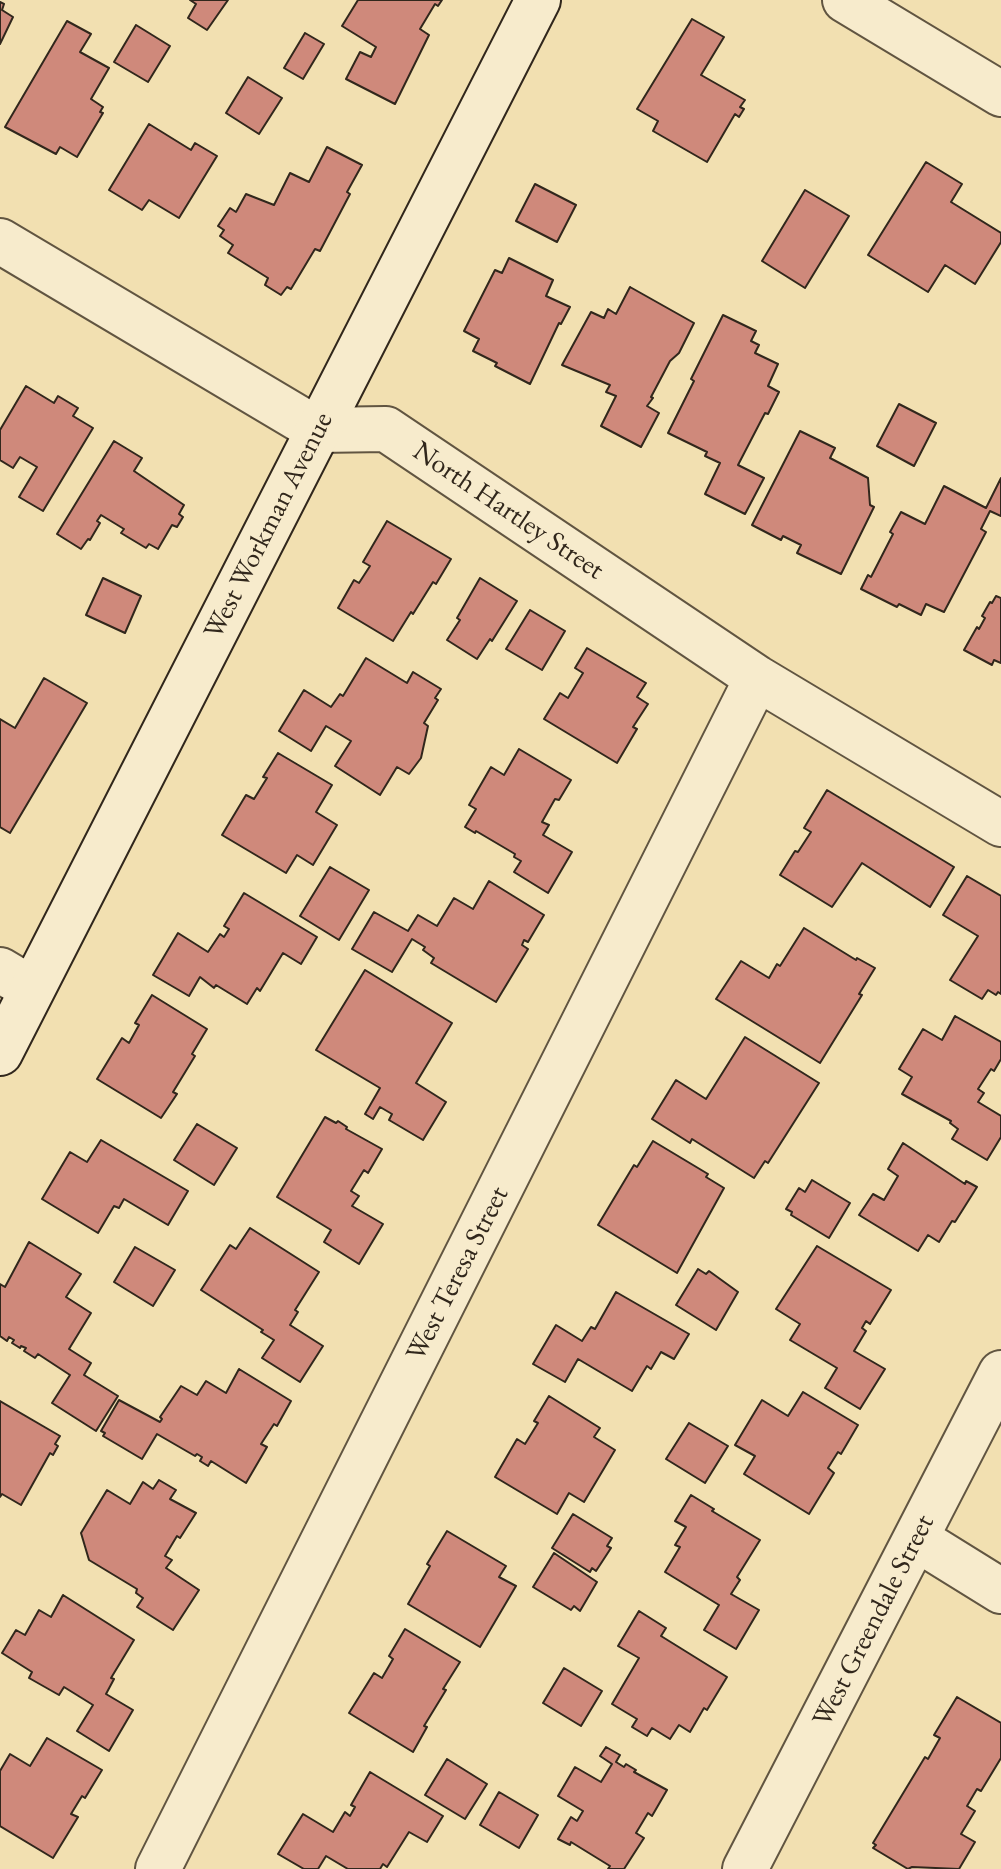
<!DOCTYPE html>
<html>
<head>
<meta charset="utf-8">
<style>
	body { margin:0 }
	canvas { display:block; background:#f2e0b1 }
</style>
</head>
<body>
<canvas width="1001" height="1869"></canvas>
<script>
const context = document.querySelector('canvas').getContext('2d');
context.lineJoin = 'round';
function paint(path, color) { context.fillStyle = color; context.fill(path, 'evenodd'); }
const toPath = rows => new Path2D(rows.map(r => 'M' + r).join(''));
function stroke(path, color, width, dash) { context.strokeStyle = color; context.lineWidth = width; context.lineCap = dash ? 'butt' : 'round'; context.setLineDash(dash || []); context.stroke(path); }
function write(font, color, halo, rows, align = 'center') {
  context.font = font + ' "EB Garamond",serif'; context.lineWidth = 6; context.setLineDash([]); context.textBaseline = 'middle'; context.strokeStyle = halo; context.fillStyle = color; for (const [text, x, y, turn = 0] of rows) {
    context.save(); context.translate(x, y); context.rotate((+turn || 0) * Math.PI / 180); context.textAlign = isNaN(turn) ? turn : align; if (halo) context.strokeText(text, 0, 0); context.fillText(text, 0, 0); context.restore();
  }
}
const building = toPath([
	[190,0,228,0,207,30,188,18,196,4,190,0],
	[358,0,442,0,438,6,435,4,420,29,429,35,395,104,346,79,360,52,371,57,376,47,342,26,358,0],
	[0,2,4,4,2,10,13,17,0,44,0,2],
	[692,19,724,37,701,75,745,100,740,107,744,109,739,117,735,114,707,162,653,131,658,121,637,109,692,19],
	[67,21,91,34,80,52,109,68,91,99,103,107,100,112,103,113,77,157,60,147,56,154,5,127,67,21],
	[136,25,170,46,148,82,114,62,136,25],
	[305,33,324,44,303,79,284,68,305,33],
	[248,77,282,98,259,134,226,113,248,77],
	[149,124,191,150,195,143,217,156,179,218,149,200,142,210,109,190,149,124],
	[327,147,362,165,347,192,350,194,320,251,315,249,291,289,287,287,281,295,265,285,268,278,228,253,233,245,220,236,224,230,218,226,230,208,236,212,246,194,274,205,290,173,309,182,327,147],
	[926,162,962,184,951,202,1001,233,1001,242,975,284,945,265,928,292,868,255,926,162],
	[535,184,576,205,557,242,516,221,535,184],
	[805,190,849,216,805,288,762,261,805,190],
	[509,258,553,280,546,296,570,307,561,324,559,323,530,384,495,366,497,363,473,351,479,339,464,331,495,270,502,273,509,258],
	[630,287,694,323,679,353,670,361,651,397,653,398,647,406,659,413,641,447,601,426,616,396,606,392,610,385,562,365,591,312,604,318,608,309,616,314,630,287],
	[723,315,756,331,751,341,759,345,755,353,778,364,768,386,779,392,768,414,765,413,738,465,764,478,745,514,705,494,720,463,705,456,707,452,668,433,694,381,691,379,723,315],
	[26,386,54,403,58,396,78,408,73,416,93,428,43,511,19,497,37,467,20,457,13,468,0,460,0,430,26,386],
	[899,404,936,423,914,466,877,446,899,404],
	[800,431,835,448,830,458,868,478,870,505,874,507,841,574,797,553,801,545,783,536,781,540,752,525,800,431],
	[114,441,142,458,134,471,184,505,179,514,183,517,177,527,172,525,158,549,149,544,146,548,121,533,124,529,101,515,97,521,100,523,90,540,88,539,81,549,57,534,114,441],
	[1001,478,1001,516,990,511,981,529,986,532,944,612,926,604,921,615,899,604,897,607,861,589,868,575,871,577,893,534,890,532,901,512,925,524,944,486,986,508,1001,478],
	[387,521,451,559,436,584,433,582,413,614,411,612,393,641,338,608,354,580,359,583,370,566,363,562,387,521],
	[103,578,141,596,125,633,86,615,103,578],
	[480,578,517,601,492,641,490,639,477,659,447,640,460,620,457,618,480,578],
	[996,596,1001,598,1001,663,994,660,992,665,964,650,977,627,979,629,985,618,982,616,990,602,992,603,996,596],
	[530,610,565,631,542,670,506,649,530,610],
	[587,648,646,683,637,697,648,704,633,727,637,729,617,763,544,719,560,693,568,698,583,673,575,668,587,648],
	[366,658,407,683,413,672,441,689,435,698,438,700,424,723,428,726,421,758,409,774,397,767,380,795,335,766,351,741,326,726,311,751,279,731,304,690,331,707,340,694,343,696,366,658],
	[44,678,87,703,10,833,0,827,0,719,15,728,44,678],
	[519,749,571,780,559,800,555,799,542,822,549,825,543,835,572,852,548,893,514,872,521,861,514,857,515,854,476,831,475,833,465,827,476,809,469,805,491,767,504,775,519,749],
	[278,753,332,785,316,812,337,825,313,865,297,855,286,873,222,835,246,795,254,799,267,778,263,777,278,753],
	[827,790,954,867,930,907,862,863,832,907,780,875,795,851,798,852,811,832,804,828,827,790],
	[330,867,369,890,339,940,300,916,330,867],
	[967,876,1001,896,1001,994,998,992,996,995,988,990,982,999,950,980,978,936,943,915,967,876],
	[489,881,544,915,528,942,524,940,522,945,528,949,496,1002,431,963,434,958,423,950,425,947,412,939,392,972,352,949,374,912,408,931,418,915,437,926,454,898,473,909,489,881],
	[244,893,317,937,301,964,283,953,260,991,257,988,247,1004,216,985,214,988,200,977,189,996,153,975,178,933,208,952,220,934,224,937,229,929,224,926,244,893],
	[804,928,856,960,857,958,875,968,859,994,862,995,820,1063,716,999,741,961,769,978,777,964,780,966,804,928],
	[365,970,452,1023,416,1083,446,1102,423,1140,389,1120,392,1114,380,1107,373,1119,365,1114,380,1088,316,1050,365,970],
	[152,995,207,1029,192,1054,195,1056,173,1092,177,1094,161,1118,97,1079,122,1038,129,1043,139,1025,135,1023,152,995],
	[955,1016,1001,1042,1001,1059,994,1071,991,1069,978,1089,984,1093,978,1102,1001,1116,1001,1137,987,1160,952,1139,958,1129,950,1123,951,1121,902,1094,912,1077,899,1069,923,1029,942,1040,955,1016],
	[745,1037,819,1083,768,1163,765,1161,754,1178,692,1139,690,1143,652,1119,676,1080,706,1099,745,1037],
	[325,1117,336,1123,338,1121,347,1127,346,1129,382,1149,368,1173,364,1170,351,1191,359,1196,352,1206,383,1224,359,1264,324,1242,331,1230,277,1197,325,1117],
	[197,1124,237,1148,214,1185,174,1160,197,1124],
	[101,1140,188,1191,168,1225,124,1199,119,1208,114,1206,98,1233,42,1199,70,1152,87,1162,101,1140],
	[653,1141,708,1174,706,1177,724,1188,677,1273,598,1225,634,1165,637,1167,653,1141],
	[903,1143,965,1184,966,1181,977,1187,955,1222,952,1221,939,1242,928,1235,918,1251,859,1215,873,1194,884,1200,898,1176,888,1169,903,1143],
	[812,1180,850,1203,829,1238,791,1215,792,1212,786,1209,799,1188,805,1192,812,1180],
	[250,1228,319,1272,295,1310,298,1312,290,1325,323,1346,300,1382,262,1358,274,1340,261,1332,263,1330,201,1290,230,1245,236,1249,250,1228],
	[29,1242,81,1274,66,1297,91,1313,69,1349,91,1363,84,1375,118,1396,96,1431,52,1403,70,1375,38,1354,35,1358,24,1351,26,1348,21,1346,20,1348,12,1343,14,1340,9,1337,7,1341,0,1336,0,1284,5,1287,29,1242],
	[817,1246,891,1290,870,1324,866,1321,862,1328,866,1331,854,1351,885,1369,860,1409,825,1388,837,1368,790,1340,800,1324,776,1309,817,1246],
	[135,1247,175,1270,153,1306,114,1282,135,1247],
	[698,1269,706,1274,709,1271,738,1292,716,1330,676,1305,698,1269],
	[616,1292,689,1334,674,1359,661,1352,651,1369,647,1366,632,1391,578,1359,565,1382,533,1364,556,1325,582,1341,591,1327,595,1329,616,1292],
	[239,1369,291,1401,277,1426,274,1424,261,1444,267,1447,246,1483,211,1461,208,1466,200,1461,202,1457,197,1454,195,1456,157,1434,142,1459,103,1436,105,1433,101,1431,119,1400,160,1422,162,1419,160,1417,181,1386,197,1395,206,1381,226,1393,239,1369],
	[803,1392,858,1425,841,1454,838,1452,828,1468,834,1473,809,1514,744,1474,755,1456,735,1445,762,1400,788,1416,803,1392],
	[549,1396,600,1428,594,1437,615,1450,584,1502,569,1493,557,1514,495,1477,517,1439,525,1444,538,1423,534,1421,549,1396],
	[0,1401,60,1436,55,1444,58,1446,53,1455,50,1453,21,1505,2,1494,0,1497,0,1401],
	[689,1423,728,1446,705,1483,666,1459,689,1423],
	[159,1480,176,1490,170,1499,196,1513,180,1538,177,1536,165,1556,172,1560,166,1568,199,1590,173,1630,137,1607,143,1598,136,1593,137,1589,89,1560,81,1533,107,1490,130,1504,143,1482,153,1489,159,1480],
	[691,1495,714,1509,712,1511,760,1540,737,1577,740,1580,731,1594,759,1610,736,1649,704,1630,719,1605,665,1572,680,1547,675,1545,686,1527,675,1521,691,1495],
	[573,1514,612,1538,607,1546,611,1548,596,1571,592,1568,590,1572,552,1548,573,1514],
	[447,1531,506,1566,499,1577,516,1586,480,1647,408,1604,430,1566,427,1564,447,1531],
	[554,1553,597,1582,580,1611,574,1606,571,1610,533,1587,554,1553],
	[63,1595,134,1640,111,1678,114,1679,106,1694,133,1710,109,1751,77,1731,93,1705,64,1687,59,1695,29,1678,32,1672,2,1653,16,1630,25,1635,39,1610,51,1617,63,1595],
	[639,1611,666,1628,661,1636,727,1677,707,1710,704,1708,690,1732,679,1725,670,1739,652,1728,647,1736,632,1727,637,1719,612,1704,639,1658,618,1646,639,1611],
	[405,1629,460,1662,443,1689,446,1690,424,1726,427,1727,413,1752,349,1713,374,1673,382,1678,393,1659,389,1656,405,1629],
	[564,1668,602,1691,581,1726,543,1703,564,1668],
	[957,1697,1001,1723,1001,1758,981,1791,977,1789,967,1806,975,1811,961,1834,975,1842,959,1869,912,1867,908,1869,873,1848,876,1845,873,1843,925,1757,928,1759,940,1738,934,1735,957,1697],
	[47,1738,102,1770,85,1798,82,1796,71,1814,78,1817,53,1858,0,1826,0,1771,10,1754,30,1766,47,1738],
	[606,1747,620,1755,616,1762,624,1767,626,1764,636,1770,634,1772,667,1790,652,1816,648,1813,636,1833,644,1838,624,1869,608,1869,610,1866,571,1842,570,1845,558,1839,571,1817,577,1821,583,1811,558,1796,575,1767,601,1782,612,1764,600,1756,606,1747],
	[447,1759,487,1784,465,1819,425,1795,447,1759],
	[370,1772,443,1816,427,1842,409,1832,387,1867,383,1864,380,1869,348,1869,326,1856,318,1869,304,1869,278,1854,303,1814,333,1832,345,1812,350,1816,355,1807,351,1805,370,1772],
	[499,1792,538,1815,519,1848,480,1825,499,1792]
]);
paint(building, '#cf897b');
stroke(building, '#31271c', 2);
const street = toPath([
	[845,0,1001,94],
	[0,241,318,430,386,429,757,678,1001,824],
	[0,970,32,989],
	[917,1539,1001,1591],
	[158,1869,757,678],
	[745,1869,1001,1373]
]);
const secondary = toPath([
	[0,1053,538,0]
]);
stroke(street, '#615541', 48);
stroke(secondary, '#31271c', 48);
stroke(street, '#f7ebcc', 44);
stroke(secondary, '#f7ebcc', 44);
write('28px', '#31271c', '#f7ebcc', [
	["North Hartley Street",508,511,34],
	["West Workman Avenue",269,526,-63],
	["West Teresa Street",458,1274,-63],
	["West Greendale Street",874,1621,-63]
]);
</script>
</body>
</html>
